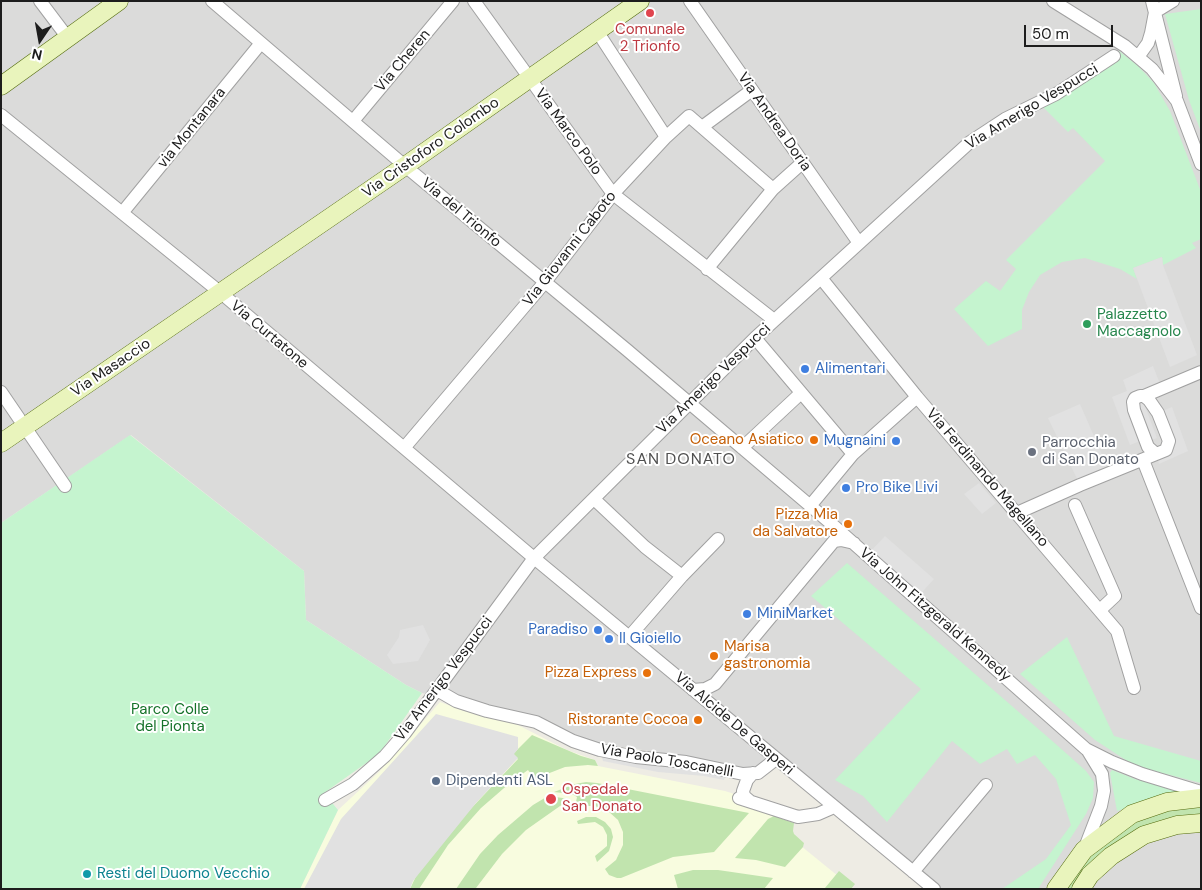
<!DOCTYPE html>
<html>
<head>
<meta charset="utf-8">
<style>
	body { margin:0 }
	#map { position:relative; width:1202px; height:890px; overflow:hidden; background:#eeece4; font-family:"DM Sans",sans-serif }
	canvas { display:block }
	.frame { position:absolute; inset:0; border:2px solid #1d1d1d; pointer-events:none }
	.north { position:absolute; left:15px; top:15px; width:50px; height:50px; -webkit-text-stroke:4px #fff; paint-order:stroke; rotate:192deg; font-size:14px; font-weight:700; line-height:20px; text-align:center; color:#1d1d1d }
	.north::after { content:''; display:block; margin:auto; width:18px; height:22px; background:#1d1d1d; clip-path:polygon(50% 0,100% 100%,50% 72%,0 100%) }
	.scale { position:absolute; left:1024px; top:25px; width:89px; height:22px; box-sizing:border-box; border:2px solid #1d1d1d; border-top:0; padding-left:6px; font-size:15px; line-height:18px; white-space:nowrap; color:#1d1d1d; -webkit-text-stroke:4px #fff; paint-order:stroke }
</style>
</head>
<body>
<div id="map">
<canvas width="1202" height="890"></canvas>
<div class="frame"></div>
<div class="north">N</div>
<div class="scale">50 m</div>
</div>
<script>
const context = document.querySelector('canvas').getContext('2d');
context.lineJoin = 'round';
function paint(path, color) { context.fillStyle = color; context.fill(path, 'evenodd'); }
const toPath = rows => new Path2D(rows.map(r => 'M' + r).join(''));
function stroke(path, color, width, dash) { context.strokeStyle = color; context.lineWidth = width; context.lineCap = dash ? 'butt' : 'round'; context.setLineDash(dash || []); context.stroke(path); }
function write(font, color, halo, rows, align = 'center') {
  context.font = font + ' "DM Sans",sans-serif'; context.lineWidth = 4; context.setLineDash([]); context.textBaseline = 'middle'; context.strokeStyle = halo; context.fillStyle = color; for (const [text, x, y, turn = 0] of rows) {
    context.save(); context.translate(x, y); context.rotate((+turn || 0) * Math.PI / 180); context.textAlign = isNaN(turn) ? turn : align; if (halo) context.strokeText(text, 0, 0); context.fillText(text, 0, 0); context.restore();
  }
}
paint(toPath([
	[1,1,1201,1,1201,801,1053,889,934,889,776,759,752,772,683,756,602,744,572,734,536,717,422,693,406,685,306,620,304,571,131,435,1,523],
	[1201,829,1201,889,1090,889,1108,868,1160,837]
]), '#dbdbda');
paint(toPath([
	[440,702,464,711,514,723,567,750,595,760,598,766,725,791,794,813,790,831,790,837,854,889,300,889,338,810,379,772]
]), '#f8fcdf');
paint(toPath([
	[532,735,581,756,595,760,598,766,588,765,565,767,547,774,536,781,528,770,511,782,481,808,448,845,419,889,410,889,425,857,518,759,513,754],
	[586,782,597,783,749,813,714,852,673,857,621,878,617,878,609,875,605,869,616,860,623,845,623,832,618,820,608,811,595,806,586,806,573,811,570,806,576,802,577,797,572,794,554,792,575,784],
	[548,796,570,799,526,830,502,854,476,888,456,889,480,854,498,835,533,805],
	[1201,804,1201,817,1182,819,1073,889,1059,889,1099,845,1136,820,1176,806],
	[774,816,794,823,793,831,794,834,804,843,803,847,785,867,756,860,735,858,768,819],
	[586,817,596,817,605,822,611,829,613,837,609,851,597,862,595,856,607,846,607,835,603,827,595,822,578,824,577,821],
	[693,870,718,870,773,878,764,889,678,889,674,875],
	[839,871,855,884,851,889,826,889,825,888]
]), '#c1e4ae');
paint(toPath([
	[1201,9,1201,132,1189,100,1165,14],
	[1119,51,1138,66,1154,83,1170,111,1201,192,1201,239,1192,243,1196,248,1163,265,1162,257,1133,268,1137,279,1120,269,1085,258,1062,262,1040,275,1029,292,1022,310,1022,329,988,346,954,309,986,281,1000,291,1016,269,1006,260,1105,161,1073,128,1068,132,1043,107,1076,81,1114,56],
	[130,435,304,571,306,620,406,685,422,693,379,754,324,793,338,810,300,889,1,889,1,523],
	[847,563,1058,746,1086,771,1094,782,1093,798,1086,814,1038,889,1002,889,1046,859,1071,825,1056,779,1035,755,1017,764,1007,749,980,764,952,741,887,822,863,796,835,780,921,689,811,596],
	[1067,637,1114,736,1201,761,1201,783,1135,766,1095,740,1020,674],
	[1112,770,1135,779,1177,789,1178,793,1117,811,1110,773]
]), '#c5f4cf');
paint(toPath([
	[1162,257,1163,265,1197,355,1170,367,1133,268],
	[1153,366,1162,389,1143,401,1157,438,1148,441,1145,439,1130,445,1112,397,1127,391,1123,380],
	[1080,404,1110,473,1080,485,1048,418],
	[1172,407,1188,451,1159,464,1156,454,1166,450,1158,413],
	[979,483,996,503,982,514,964,494],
	[885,536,934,579,916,599,867,555],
	[423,625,430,640,418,661,393,664,387,655,399,637,400,630],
	[436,714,518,737,518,749,514,754,518,758,476,803,413,881,410,889,304,889,341,819],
	[600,750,726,771,724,780,704,776,658,772,603,761]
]), '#e1e1e1');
const street = toPath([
	[40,1,68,38],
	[212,1,405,166,627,350,834,526,1086,749,1112,762,1142,774,1201,792],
	[474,1,613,194,774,320],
	[690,1,859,243],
	[1053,1,1125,46,1152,69,1177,101,1201,164],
	[1152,1,1176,96],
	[597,31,666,137],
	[1138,57,1148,43,1151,33,1155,12,1173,1],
	[1,115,221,293,534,558,934,889],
	[353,121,453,1],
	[702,127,752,90],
	[122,213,261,43],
	[707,269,773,189,802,163],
	[821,278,917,397,1117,631,1134,688],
	[755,338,853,454],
	[1,392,65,486],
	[1144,396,1201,372],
	[404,448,545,282,613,194,666,137,689,116,773,189],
	[742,448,801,393],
	[1143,460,1201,608],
	[594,499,645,547,682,576],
	[1075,505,1115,596,1100,610],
	[810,506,853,454,917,397],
	[1017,513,1080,485,1166,450,1169,441,1158,413,1149,400,1144,396,1140,396,1135,398,1133,402,1134,410,1148,447,1156,454],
	[629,637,682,576,718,539],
	[437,690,456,701,487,711,536,722,573,741,600,750,636,757,686,762,743,774,758,773,776,759],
	[693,690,705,689,715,684,834,541,841,540,854,543],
	[739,798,798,817,818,814,834,807],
	[325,800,353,784,385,756,405,733,534,558,755,338,970,142,1005,119,1056,94,1114,56],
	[751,802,744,796,743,791,747,780,753,773],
	[1084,850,1101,806,1104,791,1102,774,1088,751],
	[913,872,986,785]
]);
const secondary = toPath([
	[1,86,119,1],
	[1,443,405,166,640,1],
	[1056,889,1084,850,1132,814,1167,802,1201,798],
	[1081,889,1090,875,1111,856,1144,835,1177,825,1201,823]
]);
stroke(street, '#a1a1a1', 14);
stroke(secondary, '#546b0e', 19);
stroke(street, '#fff', 12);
stroke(secondary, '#e9f4bc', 18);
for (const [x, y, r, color] of [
	[650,13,5,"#e0444e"],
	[1087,324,5,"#2e9e5b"],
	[805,369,5,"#3f7fe0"],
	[814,440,5,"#e8710a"],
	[896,441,5,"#3f7fe0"],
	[1032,452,5,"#6b7280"],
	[846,488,5,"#3f7fe0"],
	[848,524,5,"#e8710a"],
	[747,614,5,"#3f7fe0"],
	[598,630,5,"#3f7fe0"],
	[609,639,5,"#3f7fe0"],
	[714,656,5,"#e8710a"],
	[647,673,5,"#e8710a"],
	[698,720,5,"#e8710a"],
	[436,781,5,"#5c6f8a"],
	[551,799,6,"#e0444e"],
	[87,874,5,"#0f9aa8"]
]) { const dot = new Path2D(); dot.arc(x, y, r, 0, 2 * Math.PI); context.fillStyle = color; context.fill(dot); stroke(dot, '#fff', 2); }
write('15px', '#be3a42', '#fff', [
	["Comunale",650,30],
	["2 Trionfo",650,47],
	["Ospedale",562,790,"left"],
	["San Donato",562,807,"left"]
]);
write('15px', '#1d1d1d', '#fff', [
	["Via Cheren",403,61,-50],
	["Via Amerigo Vespucci",1032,107,-31],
	["Via Andrea Doria",774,122,55],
	["via Montanara",192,128,-51],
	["Via Marco Polo",568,132,54],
	["Via Cristoforo Colombo",431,148,-35],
	["Via del Trionfo",461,213,40],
	["Via Giovanni Caboto",570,249,-52],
	["Via Curtatone",269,335,40],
	["Via Masaccio",111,368,-34],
	["Via Amerigo Vespucci",714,379,-44],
	["Via Ferdinando Magellano",987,478,49],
	["Via John Fitzgerald Kennedy",935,615,41],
	["Via Amerigo Vespucci",444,679,-53],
	["Via Alcide De Gasperi",734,724,40],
	["Via Paolo Toscanelli",667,761,10]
]);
write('15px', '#27864d', '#fff', [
	["Palazzetto",1097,315],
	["Maccagnolo",1097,332]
], 'left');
write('15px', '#366cbe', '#fff', [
	["Alimentari",815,369],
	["Mugnaini",886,441,"right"],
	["Pro Bike Livi",856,488],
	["MiniMarket",757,614],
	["Paradiso",588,630,"right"],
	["Il Gioiello",619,639]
], 'left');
write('15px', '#c56008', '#fff', [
	["Oceano Asiatico",804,440],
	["Pizza Mia",838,515],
	["da Salvatore",838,532],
	["Marisa",724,647,"left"],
	["gastronomia",724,664,"left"],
	["Pizza Express",637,673],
	["Ristorante Cocoa",688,720]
], 'right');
write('15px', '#5b616d', '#fff', [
	["Parrocchia",1042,443],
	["di San Donato",1042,460]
], 'left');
write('15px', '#157229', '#fff', [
	["Parco Colle",170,710],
	["del Pionta",170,727]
]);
write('15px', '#4e5e75', '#fff', [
	["Dipendenti ASL",446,781]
], 'left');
write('15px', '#0d838f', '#fff', [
	["Resti del Duomo Vecchio",97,874]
], 'left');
context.letterSpacing = '1px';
write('16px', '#505050', '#fff', [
	["SAN DONATO",681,460]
]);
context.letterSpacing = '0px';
</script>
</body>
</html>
